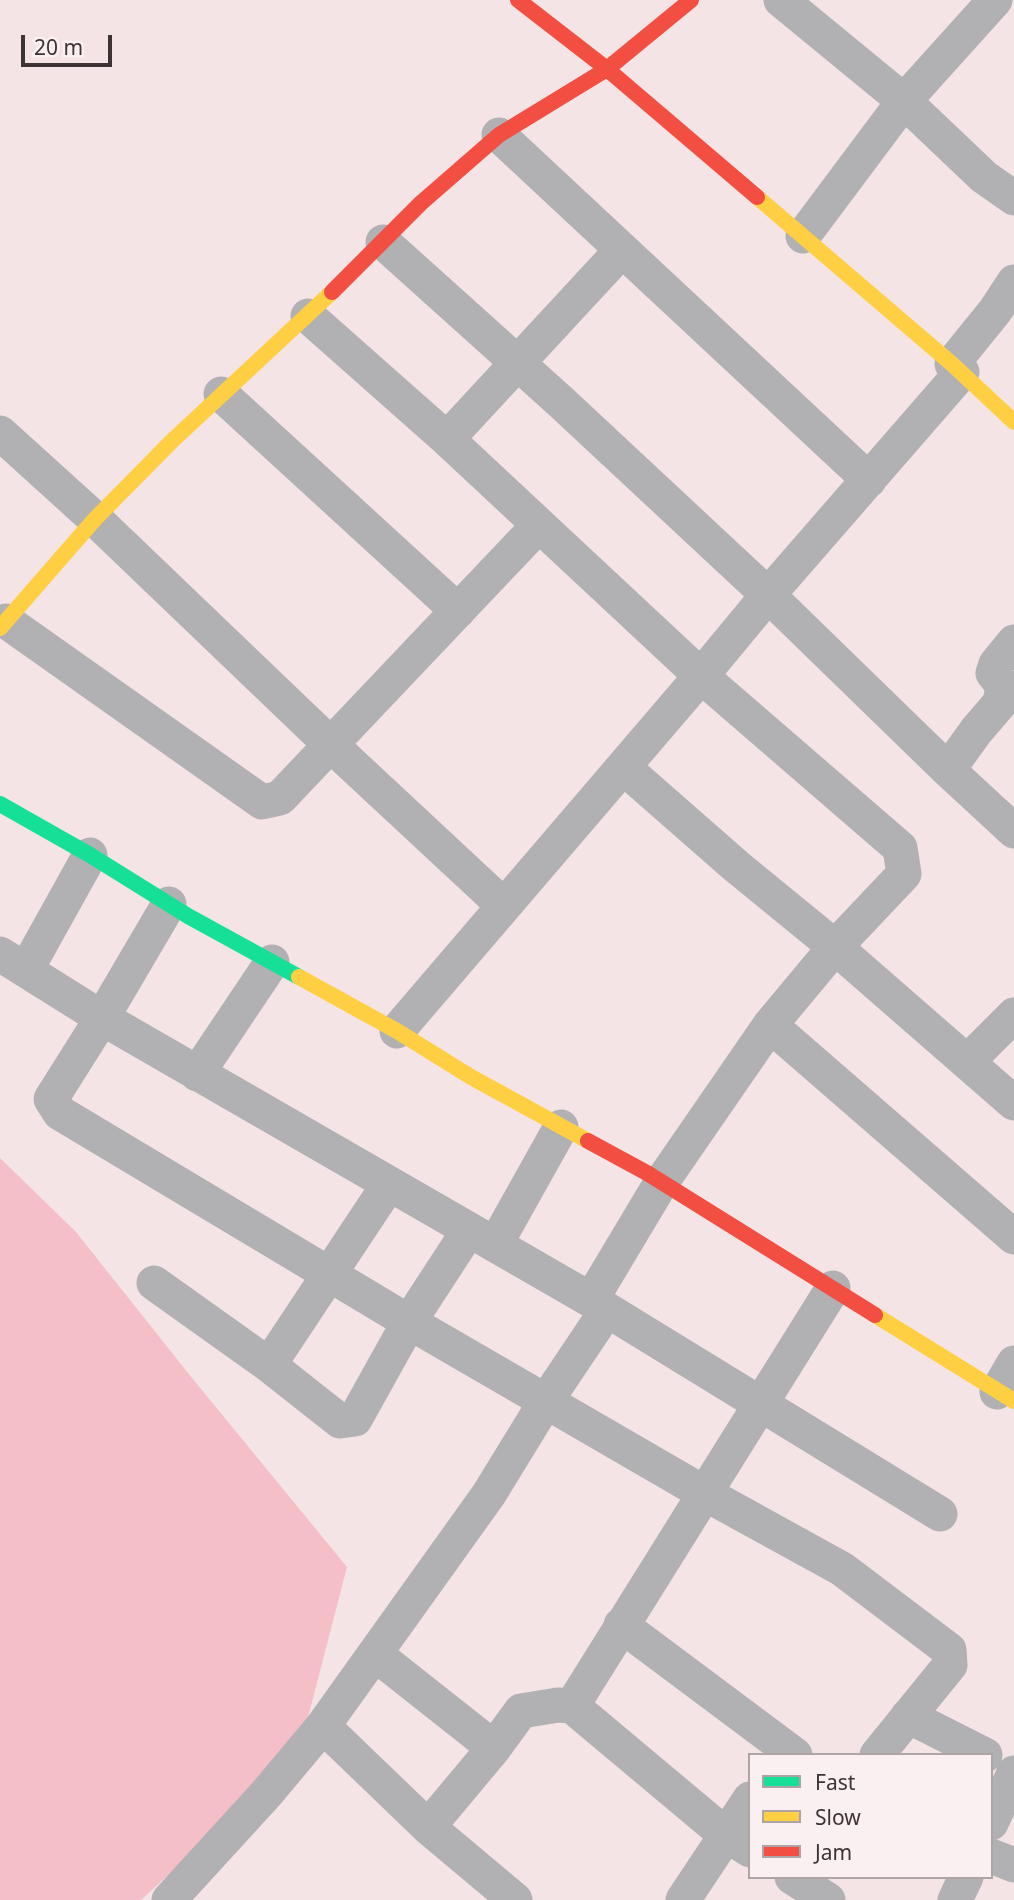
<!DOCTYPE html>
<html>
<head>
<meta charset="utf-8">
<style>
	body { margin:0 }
	#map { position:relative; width:1014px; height:1900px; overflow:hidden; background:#f4e4e6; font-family:"Noto Sans",sans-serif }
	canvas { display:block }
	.legend { position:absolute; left:748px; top:1753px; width:245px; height:126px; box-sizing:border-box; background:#fbf0f1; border:2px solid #afa4a5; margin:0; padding:9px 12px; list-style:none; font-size:21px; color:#3e3334 }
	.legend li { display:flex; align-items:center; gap:14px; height:35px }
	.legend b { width:35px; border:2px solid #afa4a5 }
	.scale { position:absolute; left:21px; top:35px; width:91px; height:32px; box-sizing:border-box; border:4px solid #3e3334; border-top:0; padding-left:9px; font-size:21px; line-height:24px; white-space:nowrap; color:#3e3334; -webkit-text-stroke:5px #fbf0f1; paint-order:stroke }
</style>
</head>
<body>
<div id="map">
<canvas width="1014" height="1900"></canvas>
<ul class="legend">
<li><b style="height:9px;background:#16e098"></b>Fast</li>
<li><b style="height:9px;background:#ffcf43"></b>Slow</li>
<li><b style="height:9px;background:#f24e42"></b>Jam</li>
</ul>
<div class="scale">20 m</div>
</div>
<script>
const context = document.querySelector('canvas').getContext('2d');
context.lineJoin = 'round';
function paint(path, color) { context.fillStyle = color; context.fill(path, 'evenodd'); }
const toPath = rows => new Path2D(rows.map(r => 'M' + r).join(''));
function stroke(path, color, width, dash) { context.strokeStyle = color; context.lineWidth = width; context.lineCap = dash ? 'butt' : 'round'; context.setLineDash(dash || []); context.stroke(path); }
paint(toPath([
	[0,1158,76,1232,192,1378,347,1567,298,1756,141,1900,0,1900]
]), '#f5bfc7');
stroke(toPath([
	[781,0,904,101,984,177,1014,198],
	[499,135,869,480],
	[803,236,904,101,995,0],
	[383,242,561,402,768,595,948,770,1014,831],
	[308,316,447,439,701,676,900,848,904,874,835,947,770,1025,661,1183,591,1300],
	[952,364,995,311,1014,282],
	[221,394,458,611],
	[0,433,95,519,331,745,504,906],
	[447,439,622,250],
	[6,621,262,802,280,798,539,525],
	[623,767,736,866,835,947,1014,1103],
	[948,770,976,731,1000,703,1003,686,993,673,996,664,1014,642],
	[169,904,102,1018,51,1099,60,1113,409,1322,704,1493,842,1569,949,1650,950,1665,877,1755],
	[0,954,102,1018,591,1300,940,1514],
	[26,970,90,855],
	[770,1025,1014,1237],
	[397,1031,701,676,768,595,962,372],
	[967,1062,1014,1015],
	[197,1074,272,962],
	[495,1245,561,1127],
	[154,1283,269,1365,340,1421,355,1419,409,1322,469,1230],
	[269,1365,389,1184],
	[997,1392,1014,1363],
	[621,1625,795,1755],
	[375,1654,494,1748],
	[572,1706,726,1835,750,1850],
	[908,1716,985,1755],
	[323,1726,428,1827,515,1900],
	[991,1823,1014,1773],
	[428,1827,494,1748,521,1711,558,1705,572,1706,833,1288],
	[991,1856,1014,1865],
	[792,1877,828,1900],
	[169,1900,266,1794,323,1726,489,1494,546,1401,607,1310],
	[683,1900,750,1799],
	[955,1900,966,1877]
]), '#b1b0b3', 35);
stroke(toPath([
	[0,804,90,855,188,916,299,977]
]), '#16e098', 16);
stroke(toPath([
	[757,197,952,364,1014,422],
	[0,628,95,519,172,441,332,292],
	[299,977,397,1031,471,1077,588,1141],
	[875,1315,1014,1401]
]), '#ffcf43', 16);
stroke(toPath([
	[518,0,607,69,757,197],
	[332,292,421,203,499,135,607,69,691,0],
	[588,1141,647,1173,875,1315]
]), '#f24e42', 16);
</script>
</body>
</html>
